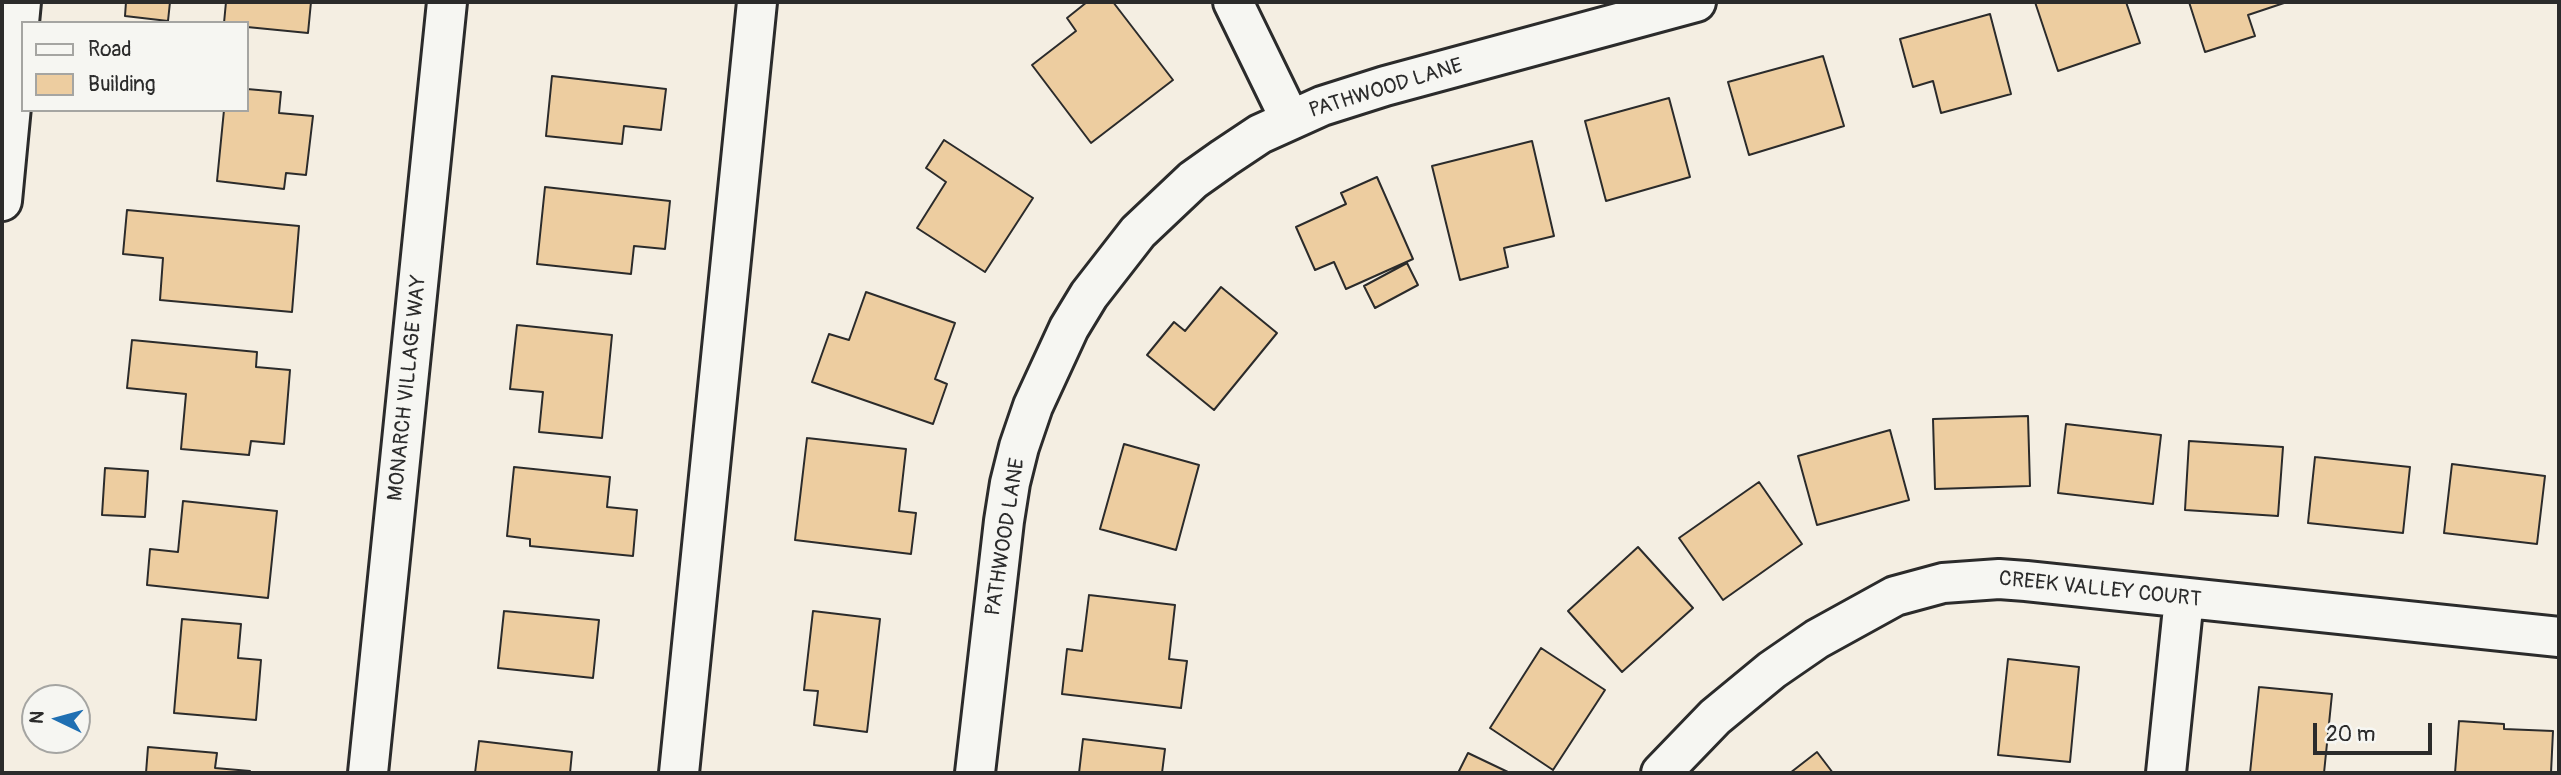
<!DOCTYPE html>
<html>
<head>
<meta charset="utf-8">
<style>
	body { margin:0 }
	#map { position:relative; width:2561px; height:775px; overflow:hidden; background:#f4eee2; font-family:Pangolin,sans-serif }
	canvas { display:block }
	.frame { position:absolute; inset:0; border:4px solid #2b2b2b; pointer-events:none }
	.legend { position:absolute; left:21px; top:21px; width:228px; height:91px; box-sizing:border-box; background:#f6f6f2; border:2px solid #a5a5a2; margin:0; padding:9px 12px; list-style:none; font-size:21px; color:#2b2b2b }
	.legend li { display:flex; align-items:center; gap:14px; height:35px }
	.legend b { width:35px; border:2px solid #a5a5a2 }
	.north { position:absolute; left:21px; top:684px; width:70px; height:70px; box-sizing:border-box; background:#f6f6f2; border:2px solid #a5a5a2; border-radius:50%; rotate:275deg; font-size:19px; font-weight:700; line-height:28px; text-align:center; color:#2b2b2b }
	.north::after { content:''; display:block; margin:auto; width:24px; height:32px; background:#1f6fb2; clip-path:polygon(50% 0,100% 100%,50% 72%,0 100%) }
	.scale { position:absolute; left:2313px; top:723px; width:119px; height:32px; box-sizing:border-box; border:4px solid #2b2b2b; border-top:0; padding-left:9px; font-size:21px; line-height:24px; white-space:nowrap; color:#2b2b2b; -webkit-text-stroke:5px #f6f6f2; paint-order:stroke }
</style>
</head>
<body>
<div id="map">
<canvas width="2561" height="775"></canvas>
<div class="frame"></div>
<ul class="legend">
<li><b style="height:9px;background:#f6f6f2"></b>Road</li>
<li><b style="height:19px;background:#edcda0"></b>Building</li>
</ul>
<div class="north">N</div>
<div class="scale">20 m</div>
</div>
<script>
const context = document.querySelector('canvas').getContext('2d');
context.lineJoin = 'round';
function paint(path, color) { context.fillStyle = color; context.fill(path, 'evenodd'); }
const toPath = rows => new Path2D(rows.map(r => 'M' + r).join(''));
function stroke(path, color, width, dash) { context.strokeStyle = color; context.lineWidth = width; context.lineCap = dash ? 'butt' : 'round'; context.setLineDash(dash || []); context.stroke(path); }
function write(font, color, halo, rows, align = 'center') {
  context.font = font + ' Pangolin,sans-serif'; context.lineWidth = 5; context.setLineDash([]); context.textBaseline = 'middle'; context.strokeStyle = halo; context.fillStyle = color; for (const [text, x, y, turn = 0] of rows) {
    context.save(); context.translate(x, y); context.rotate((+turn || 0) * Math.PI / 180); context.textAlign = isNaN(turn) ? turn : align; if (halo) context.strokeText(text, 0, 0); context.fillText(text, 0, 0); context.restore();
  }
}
const building = toPath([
	[126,2,170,2,168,21,125,16,126,2],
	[226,2,311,2,308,33,247,27,247,23,224,23,226,2],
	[1087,2,1113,2,1173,80,1091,143,1032,65,1076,31,1067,18,1087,2],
	[2035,2,2126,2,2140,43,2058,71,2035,2],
	[2189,2,2287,2,2248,15,2255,36,2205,52,2189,2],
	[1990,14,2011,94,1941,113,1933,81,1913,87,1900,39,1990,14],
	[1823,56,1844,126,1749,155,1728,82,1823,56],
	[552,76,666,89,661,130,624,126,622,144,546,136,552,76],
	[247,89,281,92,279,113,313,116,306,175,286,173,284,189,217,181,224,110,247,110,247,89],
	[1669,98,1690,177,1606,201,1585,121,1669,98],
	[944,140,1033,198,985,272,917,228,946,182,926,168,944,140],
	[1532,141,1554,236,1504,248,1508,267,1460,280,1432,166,1532,141],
	[1377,177,1413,259,1346,289,1334,262,1315,270,1296,227,1346,204,1341,193,1377,177],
	[545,187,670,201,665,249,634,246,631,274,537,264,545,187],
	[127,210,299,226,292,312,160,300,163,258,123,254,127,210],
	[1407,263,1418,285,1375,308,1364,286,1407,263],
	[1221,287,1277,333,1214,410,1147,355,1174,322,1185,331,1221,287],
	[866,292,955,323,935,379,947,384,933,424,812,382,829,334,849,340,866,292],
	[517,325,612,335,602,438,539,432,543,392,510,389,517,325],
	[132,340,257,352,256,367,290,370,284,444,251,441,249,455,181,449,186,394,127,388,132,340],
	[2028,416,2030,486,1935,489,1933,419,2028,416],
	[2066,424,2161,435,2153,504,2058,493,2066,424],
	[1890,430,1909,500,1817,525,1798,456,1890,430],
	[807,438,906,449,899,511,916,513,911,554,795,540,807,438],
	[2189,441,2283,447,2278,516,2185,510,2189,441],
	[1124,444,1199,465,1176,550,1100,529,1124,444],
	[2315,457,2410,467,2403,533,2308,523,2315,457],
	[2452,464,2545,476,2537,544,2444,533,2452,464],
	[514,467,610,477,607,507,637,510,633,556,530,546,530,539,507,536,514,467],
	[105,468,148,471,145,517,102,515,105,468],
	[1759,482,1802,544,1723,600,1679,538,1759,482],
	[183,501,277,511,268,598,147,585,150,549,178,552,183,501],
	[1638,547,1693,608,1622,672,1568,611,1638,547],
	[1089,595,1175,605,1169,659,1187,661,1181,708,1062,694,1067,649,1082,651,1089,595],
	[504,611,599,620,593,678,498,668,504,611],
	[813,611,880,619,867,732,814,725,818,691,804,690,813,611],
	[182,619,241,624,238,658,261,660,256,720,174,713,182,619],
	[1541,648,1605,690,1553,770,1490,728,1541,648],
	[2008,659,2079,667,2070,762,1998,755,2008,659],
	[2259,687,2332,694,2324,773,2250,773,2259,687],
	[2459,721,2504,724,2504,729,2553,731,2551,773,2455,773,2459,721],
	[1083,739,1165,749,1162,773,1079,773,1083,739],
	[479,741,572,752,570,773,475,773,479,741],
	[148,747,217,753,215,768,250,771,250,773,146,773,148,747],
	[1817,752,1833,773,1790,773,1817,752],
	[1468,753,1510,773,1458,773,1468,753]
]);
paint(building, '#edcda0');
stroke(building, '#2b2b2b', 2);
const minor = toPath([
	[1233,2,1290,119],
	[2,201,21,2],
	[368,773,447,2],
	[679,773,757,2],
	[975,773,1004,521,1010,483,1019,447,1033,406,1069,328,1089,295,1138,232,1193,180,1224,158,1260,134,1322,106,1385,86,1696,2],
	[1661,773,1715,717,1772,670,1817,639,1895,596,1943,583,1999,579,2026,581,2559,637],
	[2166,773,2184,598]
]);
stroke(minor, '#2b2b2b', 44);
stroke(minor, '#f6f6f2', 38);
write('21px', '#2b2b2b', '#f6f6f2', [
	["PATHWOOD LANE",1386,89,-17],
	["MONARCH VILLAGE WAY",408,388,-84],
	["PATHWOOD LANE",1006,537,-81],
	["CREEK VALLEY COURT",2100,590,6]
]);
</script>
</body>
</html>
